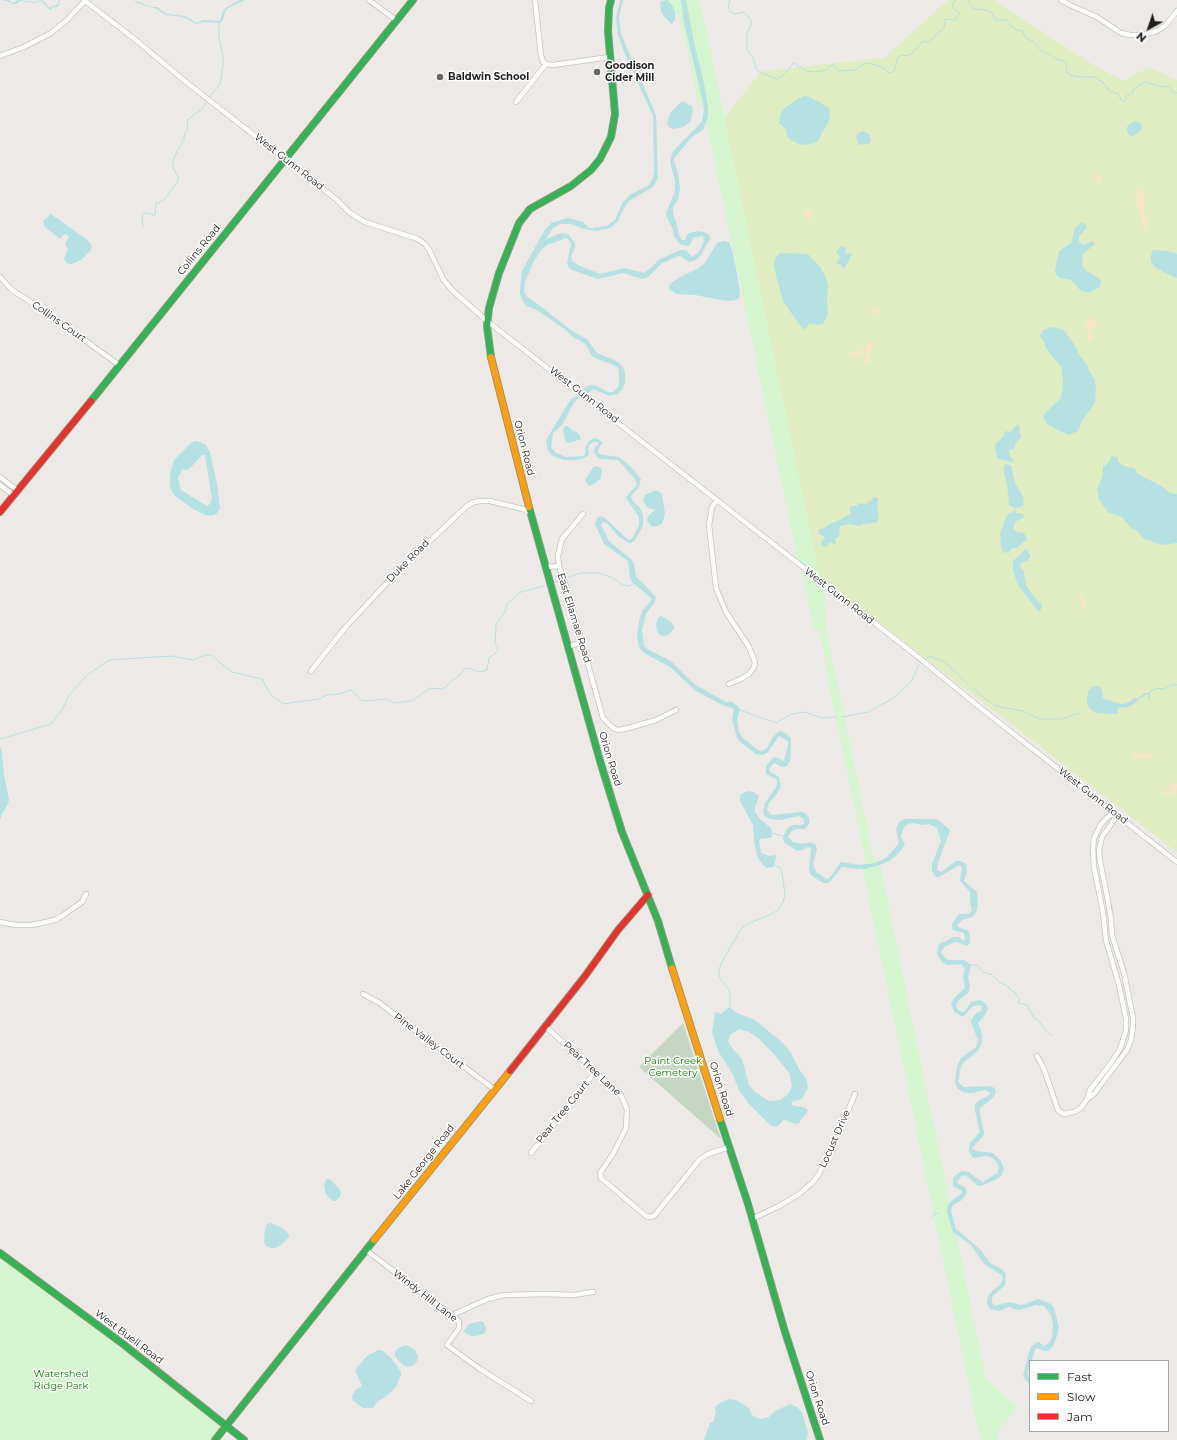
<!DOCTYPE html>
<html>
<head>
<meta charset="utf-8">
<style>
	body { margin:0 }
	#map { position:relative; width:1177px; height:1440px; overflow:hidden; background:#ede9e6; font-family:Montserrat,sans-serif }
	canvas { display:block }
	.legend { position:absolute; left:1029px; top:1360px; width:140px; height:72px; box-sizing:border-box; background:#fff; border:1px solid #a5a5a5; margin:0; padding:5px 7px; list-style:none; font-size:12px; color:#1e1e1e }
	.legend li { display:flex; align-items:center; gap:8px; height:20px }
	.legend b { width:20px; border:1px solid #a5a5a5 }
	.north { position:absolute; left:1129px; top:8px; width:40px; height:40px; -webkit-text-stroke:3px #fff; paint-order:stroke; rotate:220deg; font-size:11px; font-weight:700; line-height:16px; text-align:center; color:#1e1e1e }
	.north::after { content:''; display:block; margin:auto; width:14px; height:18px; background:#1e1e1e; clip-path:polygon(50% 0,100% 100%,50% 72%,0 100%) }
</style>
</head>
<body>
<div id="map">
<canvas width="1177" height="1440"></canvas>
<ul class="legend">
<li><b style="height:5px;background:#30b455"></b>Fast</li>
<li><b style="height:5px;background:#ff9f0a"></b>Slow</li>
<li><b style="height:5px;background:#e5322d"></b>Jam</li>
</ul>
<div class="north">N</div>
</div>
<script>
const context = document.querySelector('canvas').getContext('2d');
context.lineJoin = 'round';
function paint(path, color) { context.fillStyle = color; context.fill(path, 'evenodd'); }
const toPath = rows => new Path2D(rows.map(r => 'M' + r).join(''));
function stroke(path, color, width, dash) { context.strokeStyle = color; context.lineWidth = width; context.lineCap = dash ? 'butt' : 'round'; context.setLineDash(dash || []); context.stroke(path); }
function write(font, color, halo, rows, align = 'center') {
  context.font = font + ' Montserrat,sans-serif'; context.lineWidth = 3; context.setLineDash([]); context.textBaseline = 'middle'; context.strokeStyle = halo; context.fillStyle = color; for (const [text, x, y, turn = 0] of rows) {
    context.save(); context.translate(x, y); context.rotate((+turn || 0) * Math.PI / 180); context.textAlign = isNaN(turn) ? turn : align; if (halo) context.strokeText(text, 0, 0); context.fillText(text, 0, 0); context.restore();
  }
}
paint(toPath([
	[948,0,994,0,1095,66,1124,81,1149,67,1177,80,1177,852,819,576,724,118,762,71,884,58]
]), '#e0ecc2');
paint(toPath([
	[1094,173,1099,175,1103,182,1101,184,1098,183,1093,177],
	[1137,189,1143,192,1144,194,1142,198,1146,202,1143,206,1146,210,1144,214,1148,218,1145,224,1147,229,1146,232,1142,230,1143,226,1141,222,1142,217,1140,215,1140,210,1136,207,1138,203,1135,200,1136,197,1134,193],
	[805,210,809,210,812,212,812,218,810,220,803,215,803,212],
	[875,306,880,308,880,312,879,313,876,312,874,316,871,311],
	[1090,317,1097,323,1098,326,1097,328,1093,326,1092,327,1093,339,1091,341,1088,340,1089,334,1084,324,1085,323,1089,322,1089,318],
	[870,342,874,342,875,345,870,352,869,361,866,364,864,364,862,361,866,356,865,349],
	[860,349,862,349,863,352,858,356,854,355,852,357,849,355,850,351,857,352],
	[1080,593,1083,594,1083,599,1087,608,1085,610,1082,609,1082,603,1078,598,1078,596],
	[1133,753,1143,754,1148,753,1153,754,1154,757,1153,758,1144,757,1139,759,1132,756,1131,755],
	[1175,783,1177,784,1176,794,1172,794,1168,796,1164,795,1163,792,1167,792,1168,788,1173,789,1171,785]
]), '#f7e5c9');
paint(toPath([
	[683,1023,721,1139,639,1067]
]), '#c4d8c1');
paint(toPath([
	[665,0,700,0,821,582,824,585,827,635,832,657,874,860,879,859,986,1379,1018,1407,997,1433,999,1440,980,1440,883,967,861,863,866,862,825,666,826,664,819,628,814,629,801,567,799,566,703,106,698,102,680,17],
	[0,1255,221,1427,212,1440,0,1440]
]), '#d5f5cf');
paint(toPath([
	[1,0,8,0,13,3,18,0,36,2,42,0,50,8,53,6,57,5,59,0,60,0,58,7,54,7,50,10,41,1,35,3,20,1,16,4,12,4,7,1],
	[134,0,152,7,157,7,167,14,185,16,197,23,203,20,220,21,223,11,227,7,240,0,245,0,228,8,225,12,223,20,220,23,204,22,196,24,184,17,166,15,157,9,137,3],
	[620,0,623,0,621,7,619,18,621,34,656,115,658,178,653,187,629,201,623,210,618,221,610,228,596,231,584,229,571,224,560,224,553,228,546,239,561,233,568,234,575,243,575,248,571,256,572,261,578,265,600,274,625,268,644,273,653,266,658,260,680,250,686,250,692,257,699,252,704,241,703,236,701,236,693,238,690,245,687,246,680,244,674,236,673,229,668,220,666,213,675,191,675,181,670,162,672,154,675,149,698,126,702,121,704,110,703,102,684,23,681,0,686,0,694,42,704,83,708,108,708,117,703,130,692,137,675,157,674,160,678,173,680,189,678,199,673,208,673,213,677,225,679,235,682,240,684,240,686,239,686,236,689,233,699,231,707,233,709,235,710,239,701,255,696,260,689,262,681,256,676,257,661,264,648,277,643,279,623,273,598,279,572,270,569,268,567,262,571,244,569,240,566,238,547,245,541,250,533,263,525,282,524,291,526,296,543,308,572,331,587,339,597,353,617,361,623,367,625,372,625,383,622,390,618,394,609,396,594,389,575,401,562,425,553,433,551,447,556,453,566,457,583,456,585,454,585,448,589,441,594,438,599,440,603,442,598,450,598,453,604,455,619,457,631,467,641,479,639,487,631,496,633,501,640,508,643,515,643,526,635,540,631,543,627,542,618,536,607,523,603,522,601,525,609,541,632,560,634,564,636,576,656,597,655,602,646,614,642,630,644,646,649,650,671,661,694,684,726,702,732,702,738,706,740,710,737,720,739,732,743,738,758,750,762,751,768,747,772,738,779,731,783,732,788,735,791,739,790,761,786,767,782,767,774,763,769,769,770,772,779,777,781,786,777,794,769,803,767,809,770,814,773,815,801,812,805,813,809,818,809,824,805,829,796,829,792,831,788,837,793,842,802,844,811,842,816,845,817,850,813,864,816,872,827,879,831,876,841,862,859,865,875,863,880,861,887,857,899,843,896,829,899,822,904,819,937,819,950,830,938,863,937,870,941,872,956,861,961,861,966,864,967,870,964,881,977,892,978,905,976,913,972,917,962,920,957,926,968,931,970,936,970,943,967,946,957,942,955,942,944,947,941,952,944,957,949,960,964,960,971,965,968,978,970,985,969,992,958,1001,956,1005,957,1009,961,1012,964,1012,971,1002,980,1000,986,1004,988,1009,985,1015,978,1023,982,1034,982,1043,978,1051,964,1062,961,1066,958,1082,964,1087,989,1086,995,1088,996,1092,993,1098,980,1108,980,1114,984,1133,983,1136,972,1148,976,1151,993,1153,1001,1161,1004,1169,1002,1175,997,1179,981,1186,977,1185,966,1175,960,1177,957,1183,966,1188,967,1193,962,1200,953,1205,951,1211,956,1229,981,1250,990,1263,1002,1269,1006,1274,1005,1285,992,1297,992,1302,994,1306,1009,1302,1022,1305,1038,1299,1051,1304,1054,1308,1059,1327,1057,1336,1053,1346,1048,1351,1045,1351,1037,1348,1035,1350,1027,1374,1030,1379,1030,1384,1026,1381,1023,1376,1029,1352,1031,1347,1035,1343,1039,1342,1044,1346,1050,1342,1052,1337,1053,1325,1051,1315,1044,1306,1036,1305,1019,1310,1014,1309,1009,1307,998,1311,990,1309,987,1303,988,1296,992,1291,1000,1285,1003,1279,1002,1275,984,1264,971,1245,953,1232,947,1213,947,1207,950,1202,961,1194,962,1191,953,1186,953,1178,957,1174,962,1171,969,1172,976,1178,983,1182,997,1173,999,1168,996,1161,992,1158,987,1156,973,1158,969,1151,970,1143,980,1132,975,1111,975,1105,978,1101,989,1095,991,1093,986,1090,971,1093,963,1092,957,1088,955,1082,957,1066,961,1058,976,1047,978,1040,971,1022,972,1019,975,1014,981,1011,982,1007,980,1005,973,1006,963,1017,954,1012,951,1003,956,996,965,988,963,977,965,968,961,964,948,965,943,963,938,956,937,952,939,944,954,937,959,937,964,941,965,940,964,933,953,930,952,927,952,924,959,914,969,914,972,910,970,903,970,892,960,881,962,867,959,865,941,876,936,877,934,875,932,871,932,864,941,841,937,828,929,824,922,825,913,823,908,824,904,827,901,836,905,845,896,856,889,861,879,865,865,869,857,869,842,867,829,883,823,883,811,875,809,869,811,848,808,847,802,850,797,851,784,842,783,838,785,832,789,827,794,825,800,825,804,824,804,819,799,816,780,820,770,819,764,816,763,812,765,803,776,787,777,782,776,779,766,774,766,766,773,758,775,757,784,761,788,745,788,741,779,736,767,753,762,755,756,754,740,742,737,738,732,719,734,709,720,704,696,691,670,667,644,653,639,647,637,636,640,617,642,611,651,601,651,598,632,582,630,578,628,561,604,544,595,524,597,518,600,516,604,517,626,538,630,540,633,537,639,525,639,517,626,498,629,493,637,485,635,479,618,460,600,459,596,456,594,452,595,447,599,444,597,442,593,442,589,445,588,449,589,452,588,456,581,459,576,460,564,460,555,457,550,454,547,448,546,441,549,435,571,399,578,395,585,387,590,385,597,386,608,392,613,392,618,387,619,382,619,372,618,368,614,365,597,359,592,356,586,345,581,341,574,338,566,330,535,309,528,307,523,302,520,294,520,288,522,271,544,231,551,223,568,218,583,222,589,228,591,228,607,226,615,220,623,202,631,194,648,186,652,180,654,172,653,116,624,52,618,35,616,18],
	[667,0,672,5,675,12,675,20,673,23,671,24,663,15,661,11,660,2],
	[804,96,810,97,828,107,830,111,829,121,817,142,808,145,799,144,791,140,787,136,786,129,779,123,781,113,783,109,798,99],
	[682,101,692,106,693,111,690,122,683,127,673,129,669,127,667,123,670,113],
	[1136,121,1142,125,1142,129,1133,137,1129,135,1127,131,1127,127,1130,123],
	[863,131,869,134,871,140,869,144,859,145,856,137,857,134],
	[51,214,86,239,92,245,91,250,81,260,72,264,69,264,66,262,64,259,68,249,65,244,69,237,66,234,63,235,61,238,59,238,45,227,43,221],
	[1082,222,1085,224,1087,227,1079,237,1079,242,1084,245,1092,241,1095,244,1083,254,1082,261,1083,266,1086,271,1098,277,1101,281,1100,287,1088,293,1080,290,1071,280,1060,278,1056,275,1055,270,1059,251,1071,243,1075,228],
	[723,241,729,242,732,250,737,273,740,293,739,299,730,301,721,300,695,295,677,294,670,290,669,287,670,284,678,278,699,268,705,263,717,243],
	[841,246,847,248,845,253,852,254,844,269,841,265,836,263,840,257,836,252,838,250,840,246],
	[1153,250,1167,251,1177,254,1177,278,1173,277,1156,268,1151,261,1151,255],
	[780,253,808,254,821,268,827,281,828,285,827,304,828,315,823,324,818,325,809,323,807,328,803,329,799,324,784,303,776,276,774,265,775,258],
	[1052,327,1062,329,1066,333,1074,344,1080,356,1087,364,1089,371,1095,380,1095,384,1096,389,1095,403,1082,421,1078,431,1069,435,1060,431,1047,424,1043,417,1046,412,1061,398,1063,386,1062,368,1046,348,1044,341,1039,336,1043,330],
	[1017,425,1020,427,1019,432,1022,436,1017,441,1013,450,1010,449,1009,451,1010,457,1014,461,1013,462,998,459,997,457,995,447,996,443,1003,437,1005,431,1010,432],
	[567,426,573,431,577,432,580,436,581,439,573,442,569,443,566,442,563,430,564,427],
	[196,441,205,444,210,452,218,489,220,509,216,514,211,516,205,515,193,509,174,495,170,487,170,473,174,460,192,442],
	[202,455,204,455,205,456,212,499,210,504,207,506,181,490,178,478,183,469,187,470,191,467],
	[1112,456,1117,457,1119,462,1124,466,1134,468,1138,474,1163,487,1170,493,1177,494,1177,543,1162,545,1144,539,1137,531,1131,528,1122,517,1108,512,1099,500,1097,489,1103,475,1103,467,1108,463],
	[1006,464,1011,466,1015,483,1024,498,1023,506,1016,508,1015,511,1016,513,1023,514,1024,517,1015,522,1013,528,1016,532,1024,533,1027,539,1017,548,1012,548,1010,551,1005,553,1003,552,1001,548,1000,533,1006,518,1009,513,1013,512,1015,508,1009,505,1007,484,1004,473,1004,466],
	[594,466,600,467,602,470,601,478,595,483,590,486,588,485,585,480],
	[654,491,658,491,662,494,665,514,662,524,655,527,651,526,647,520,649,515,655,510,647,507,643,501,645,495],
	[873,497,878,498,878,499,877,506,879,519,877,522,867,524,863,524,859,526,849,524,840,526,839,536,835,539,836,545,830,542,826,547,822,546,821,543,825,537,819,534,818,531,819,529,825,528,828,525,842,519,845,516,849,515,851,514,849,510,851,506,856,506,860,503,866,504,872,500],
	[1026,549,1030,555,1030,558,1027,561,1021,563,1020,566,1024,572,1026,585,1034,597,1042,605,1041,609,1039,612,1036,609,1017,583,1013,570,1013,561],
	[661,616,671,622,674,626,674,629,670,633,666,636,660,635,657,631,656,625,658,618],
	[1095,686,1098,686,1102,689,1103,698,1117,703,1123,704,1129,702,1135,698,1138,699,1144,693,1147,693,1150,694,1149,702,1148,698,1149,695,1145,694,1135,703,1128,707,1118,708,1117,714,1096,713,1089,708,1087,701,1088,691,1092,687],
	[0,747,2,752,4,776,9,799,8,804,2,814,0,820],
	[748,791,754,792,759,796,755,808,755,812,760,819,771,828,772,836,770,838,760,839,759,842,761,852,764,854,769,856,777,855,775,862,773,867,767,868,764,866,758,858,754,842,753,825,740,801,740,795],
	[729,1007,737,1013,755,1020,783,1043,791,1053,799,1069,807,1080,808,1088,802,1099,793,1101,792,1103,792,1105,806,1108,808,1111,798,1124,792,1123,784,1119,779,1125,775,1127,771,1126,749,1104,740,1092,732,1073,718,1051,712,1032,715,1012,721,1014],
	[739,1029,749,1032,758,1038,774,1054,789,1073,792,1085,791,1089,788,1094,781,1100,769,1101,755,1092,749,1085,742,1059,732,1048,728,1041,730,1035],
	[326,1179,330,1179,340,1190,341,1193,340,1197,336,1201,333,1201,328,1197,325,1192,324,1184],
	[270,1223,281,1227,288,1233,289,1237,281,1245,275,1248,270,1248,266,1246,264,1242,265,1229,267,1224],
	[482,1321,484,1323,486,1328,485,1333,476,1336,471,1336,465,1333,464,1331,469,1324],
	[406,1345,415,1350,418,1356,417,1361,414,1365,408,1367,403,1365,395,1356,395,1352,398,1348],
	[378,1350,383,1351,391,1358,401,1372,401,1375,396,1387,384,1398,378,1401,373,1408,363,1408,353,1401,352,1397,355,1390,362,1386,355,1370,367,1356],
	[728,1399,736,1400,743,1404,749,1408,752,1415,757,1418,761,1419,769,1417,775,1411,790,1404,797,1407,802,1412,808,1433,807,1438,806,1440,704,1440,710,1423,713,1422,716,1412,715,1407,720,1403]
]), '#b6e1e2');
stroke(toPath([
	[730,0,728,7,732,13,734,14,744,12,751,20,751,25,747,34,747,50,753,58,757,71,777,79,782,76,794,63,807,71,815,72,827,70,832,65,834,66,838,71,856,70,863,64,869,63,882,67,889,73,892,73,895,70,897,59,899,56,910,55,923,41,929,42,941,31,944,28,945,20,948,19,954,20,956,19,960,13,954,9,952,4,956,0],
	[968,0,973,9,986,10,992,13,996,20,1006,20,1012,27,1017,30,1022,31,1027,39,1033,41,1042,52,1050,54,1057,59,1065,61,1067,63,1066,72,1070,75,1077,77,1095,77,1098,80,1103,82,1109,91,1118,94,1122,101,1125,101,1127,95,1132,94,1134,89,1144,82,1163,87,1169,86,1173,93,1177,93],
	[209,98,220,84,223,66,223,56,219,37,219,23],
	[143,227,142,215,144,213,148,213,152,215,155,215,156,204,164,200,178,181,178,177,173,168,173,162,177,151,184,140,184,135,188,129,187,120,200,111,207,101],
	[566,578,580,573,599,573,611,577,623,585,629,586,633,584],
	[553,583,561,580],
	[926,659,929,656,945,662,968,684],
	[973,688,984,698,996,706,1023,711,1039,719,1061,719,1080,713],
	[1142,697,1156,688,1164,689,1172,685,1177,685],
	[740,710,776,723,791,714,805,712,822,718,837,717],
	[842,717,868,712,892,699,911,682,919,665],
	[0,739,51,724,62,710,70,694,87,675,109,660,171,656,193,660,205,655,211,655,232,672,262,679,271,695,283,704,319,699,327,695,340,694,350,690,353,691,361,700,364,701,387,699,393,703,412,701,430,688,442,689,446,687,451,681,459,676,464,669,469,668,479,672,487,670,489,658,498,651,498,647,495,643,496,624,505,612,507,604,521,592,548,585],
	[771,833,783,836],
	[971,965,977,965,983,972,992,975,999,982,1009,987,1010,990,1015,992,1020,999,1018,1003,1027,1005,1034,1018,1038,1020,1047,1032,1052,1036],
	[730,1007,730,996,729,990,719,976,719,969,724,958,741,929,749,923,770,915,778,910,783,902,785,895,782,872,780,868,773,864],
	[931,1218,935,1214,938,1213]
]), '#b6e1e2', 1);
const street = toPath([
	[84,0,137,41,186,82,336,199,349,212,365,222,418,239,425,244,430,251,443,279,452,290,487,321,917,656,978,706,1177,862],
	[369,0,396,20],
	[535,0,541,55,543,62,546,64],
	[1061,0,1070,5,1097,17,1121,33,1130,35,1143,35,1157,31,1166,25,1177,11],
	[0,56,24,47,51,33,67,20,85,1],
	[546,64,553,65,610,57],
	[516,102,546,64],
	[0,277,12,290,46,312,119,365],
	[0,477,17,490],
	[0,485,13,495],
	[717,500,712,507,709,525,716,588,726,612,749,647,755,662,754,667,749,674,741,679,729,684],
	[583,514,562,539,558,556,559,566,567,589,603,718,613,728,618,730,625,729,656,720,676,710],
	[546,567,559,566],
	[568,647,581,642],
	[311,671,344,629,395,574,467,506,474,502,481,501,490,501,523,509,530,513],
	[1115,813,1114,820,1102,837,1099,850,1100,861,1108,901,1111,919,1112,935,1124,973,1133,1018,1133,1026,1131,1040,1127,1050,1094,1094,1087,1099,1090,1090,1111,1063,1120,1049,1126,1031,1126,1019,1119,985,1106,940,1103,913,1094,867,1093,849,1094,838,1101,824,1109,816,1115,813],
	[0,922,16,925,32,925,55,920,62,916,82,902,86,894],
	[363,994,378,1002,495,1090],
	[545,1026,621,1095,627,1109,626,1128,613,1154,600,1173,601,1178,646,1216,650,1217,654,1216,700,1159,708,1154,729,1147],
	[1037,1056,1044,1069,1058,1110,1063,1114,1074,1112,1081,1108,1087,1099],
	[531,1153,596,1071],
	[752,1219,779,1206,799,1194,812,1183,819,1174,837,1137,855,1094],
	[366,1250,459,1321,459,1328,447,1345,480,1369,531,1401],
	[452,1315,488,1299,504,1295,546,1294,573,1295,593,1292]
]);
const fast = toPath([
	[491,357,487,326,489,308,499,273,519,223,530,209,571,186,591,170,600,159,611,137,615,114,608,31,609,8,611,0],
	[91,401,413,0],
	[529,507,600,761,622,832,658,921,672,968],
	[720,1119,748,1204,785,1332,820,1440],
	[0,1253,123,1344,244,1440],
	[215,1440,374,1240]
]);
const slow = toPath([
	[491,357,529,507],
	[672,968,720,1119],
	[374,1240,510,1071]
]);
const jam = toPath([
	[0,512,91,401],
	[510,1071,585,976,618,930,648,895]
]);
stroke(street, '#c5c4c2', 6);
stroke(fast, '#98947d', 8);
stroke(slow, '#98947d', 8);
stroke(jam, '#98947d', 8);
stroke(street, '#fcfcfb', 4.5);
stroke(fast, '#30b455', 6);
stroke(slow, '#ff9f0a', 6);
stroke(jam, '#e5322d', 6);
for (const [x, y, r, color] of [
	[597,72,4,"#666564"],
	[440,77,4,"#666564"]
]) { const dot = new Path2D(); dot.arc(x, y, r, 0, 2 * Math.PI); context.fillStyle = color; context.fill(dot); stroke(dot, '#fff', 1.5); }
write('bold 10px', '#1e1e1e', '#fff', [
	["Goodison",605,66],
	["Cider Mill",605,78],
	["Baldwin School",448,77]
], 'left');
write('10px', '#1e1e1e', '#fff', [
	["West Gunn Road",289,162,38],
	["Collins Road",199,250,-51],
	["Collins Court",59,322,35],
	["West Gunn Road",584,395,38],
	["Orion Road",524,448,76],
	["Duke Road",408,561,-45],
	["West Gunn Road",839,596,38],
	["East Ellamae Road",574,618,73],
	["Orion Road",610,759,73],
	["West Gunn Road",1093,796,38],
	["Pine Valley Court",429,1041,37],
	["Pear Tree Lane",592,1069,43],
	["Orion Road",721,1089,72],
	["Pear Tree Court",563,1112,-51],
	["Locust Drive",835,1139,-66],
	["Lake George Road",424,1162,-52],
	["Windy Hill Lane",425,1296,38],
	["West Buell Road",129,1337,37],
	["Orion Road",817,1398,72]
]);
write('10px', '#0e8403', '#fff', [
	["Paint Creek",673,1061],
	["Cemetery",673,1073],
	["Watershed",61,1374],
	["Ridge Park",61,1386]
]);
</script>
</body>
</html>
